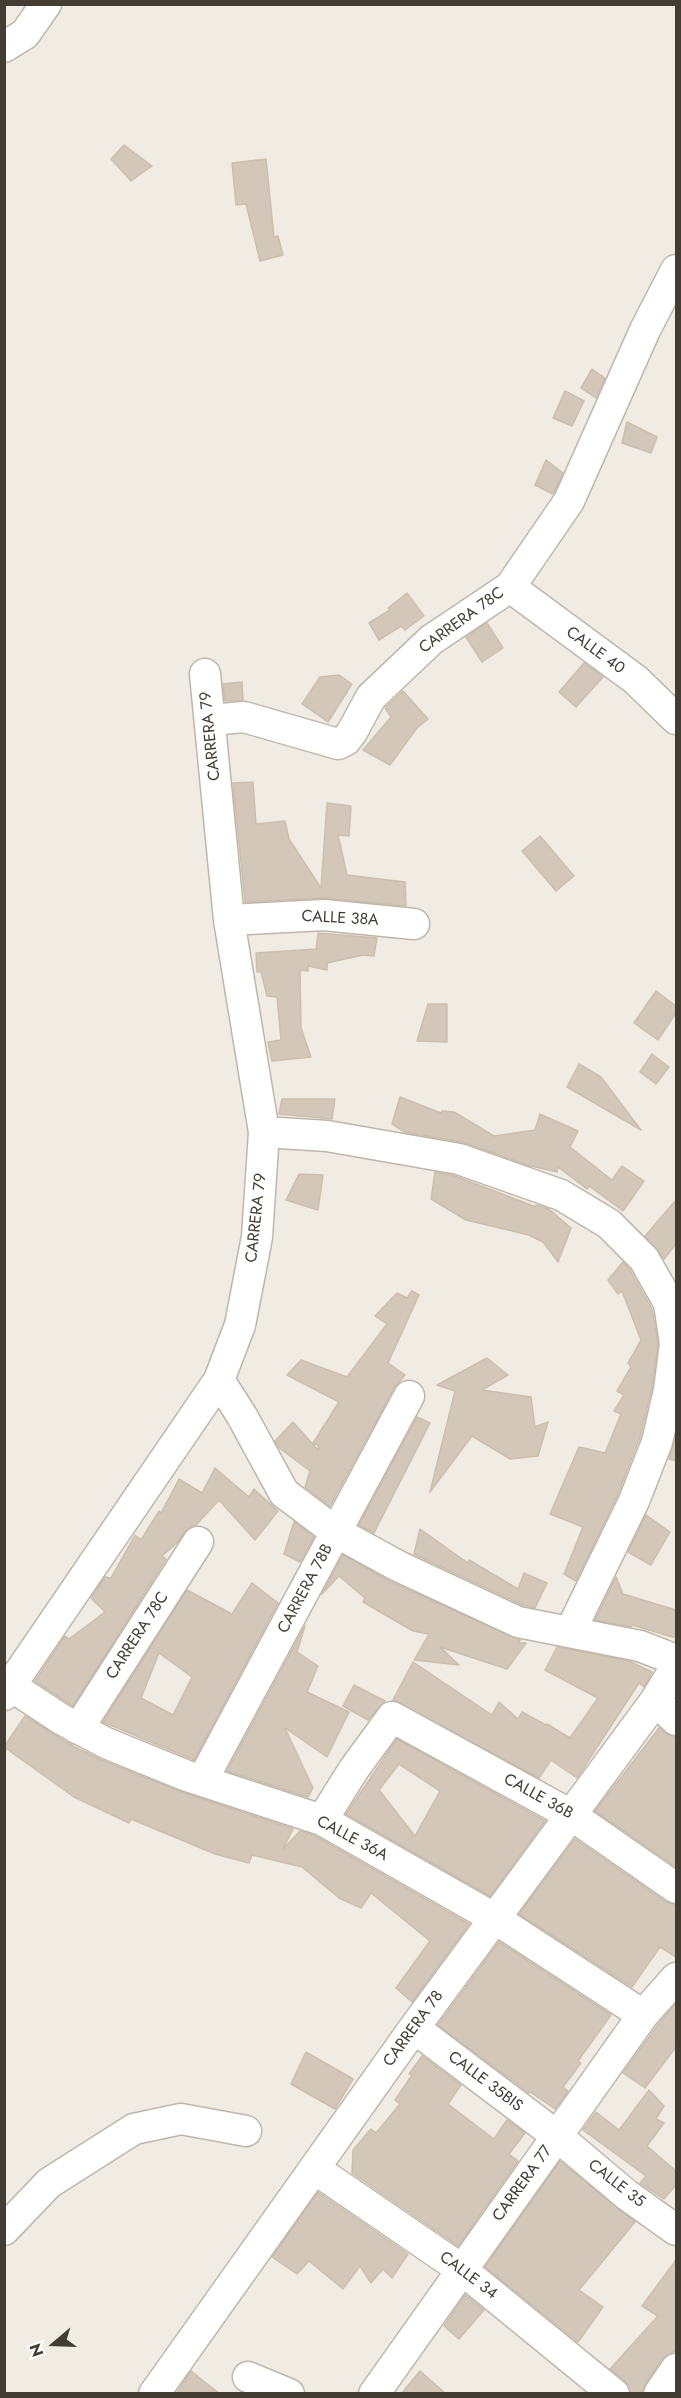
<!DOCTYPE html>
<html>
<head>
<meta charset="utf-8">
<style>
	body { margin:0 }
	#map { position:relative; width:681px; height:2398px; overflow:hidden; background:#f1ece3; font-family:Jost,sans-serif }
	canvas { display:block }
	.frame { position:absolute; inset:0; border:6px solid #423c33; pointer-events:none }
	.north { position:absolute; left:24px; top:2314px; width:60px; height:60px; -webkit-text-stroke:4px #fff; paint-order:stroke; rotate:251deg; font-size:16px; font-weight:700; line-height:24px; text-align:center; color:#423c33 }
	.north::after { content:''; display:block; margin:auto; width:21px; height:27px; background:#423c33; clip-path:polygon(50% 0,100% 100%,50% 72%,0 100%) }
</style>
</head>
<body>
<div id="map">
<canvas width="681" height="2398"></canvas>
<div class="frame"></div>
<div class="north">N</div>
</div>
<script>
const context = document.querySelector('canvas').getContext('2d');
context.lineJoin = 'round';
function paint(path, color) { context.fillStyle = color; context.fill(path, 'evenodd'); }
const toPath = rows => new Path2D(rows.map(r => 'M' + r).join(''));
function stroke(path, color, width, dash) { context.strokeStyle = color; context.lineWidth = width; context.lineCap = dash ? 'butt' : 'round'; context.setLineDash(dash || []); context.stroke(path); }
function write(font, color, halo, rows, align = 'center') {
  context.font = font + ' Jost,sans-serif'; context.lineWidth = 4.5; context.setLineDash([]); context.textBaseline = 'middle'; context.strokeStyle = halo; context.fillStyle = color; for (const [text, x, y, turn = 0] of rows) {
    context.save(); context.translate(x, y); context.rotate((+turn || 0) * Math.PI / 180); context.textAlign = isNaN(turn) ? turn : align; if (halo) context.strokeText(text, 0, 0); context.fillText(text, 0, 0); context.restore();
  }
}
const building = toPath([
	[124,145,152,166,131,181,111,159,124,145],
	[266,159,274,237,278,236,283,255,260,261,246,204,236,205,232,163,266,159],
	[592,369,605,378,596,398,581,388,592,369],
	[565,391,584,401,572,426,553,418,565,391],
	[627,422,657,437,651,453,622,443,627,422],
	[546,460,563,473,553,494,535,485,546,460],
	[407,593,424,616,405,630,401,626,379,640,369,623,390,610,388,608,407,593],
	[487,623,503,648,482,662,466,637,487,623],
	[584,663,603,677,576,707,559,692,584,663],
	[339,675,352,684,328,722,302,704,320,677,339,675],
	[242,682,243,700,225,701,223,684,242,682],
	[403,691,428,719,417,728,390,765,363,750,391,717,385,708,403,691],
	[253,782,256,824,285,821,289,839,321,888,327,803,351,806,349,836,338,835,347,875,405,882,406,906,323,898,245,902,233,783,253,782],
	[540,836,574,876,556,891,522,851,540,836],
	[318,933,377,938,374,956,363,955,327,963,327,970,308,966,308,971,300,970,301,1028,311,1057,272,1061,268,1042,281,1040,277,997,267,996,261,972,257,972,256,953,316,949,318,933],
	[656,991,676,1006,676,1013,658,1040,634,1023,656,991],
	[428,1004,447,1004,447,1042,417,1041,428,1004],
	[652,1054,669,1067,656,1084,640,1072,652,1054],
	[579,1064,601,1077,641,1130,567,1087,579,1064],
	[400,1097,441,1113,442,1111,454,1112,494,1136,535,1130,540,1114,578,1131,570,1147,612,1180,622,1166,644,1181,623,1211,589,1186,587,1189,558,1167,557,1172,527,1165,462,1142,404,1132,392,1124,400,1097],
	[282,1099,335,1099,332,1119,279,1114,282,1099],
	[435,1172,455,1176,536,1207,536,1205,549,1209,571,1228,558,1262,543,1242,529,1235,466,1220,431,1199,435,1172],
	[299,1174,323,1175,318,1210,286,1200,299,1174],
	[676,1200,676,1244,664,1259,645,1236,676,1200],
	[623,1262,630,1270,652,1309,658,1344,652,1387,640,1437,618,1494,576,1581,564,1574,583,1527,550,1514,579,1447,605,1453,621,1414,614,1411,624,1395,617,1391,631,1367,628,1363,641,1340,622,1291,618,1294,608,1280,623,1262],
	[412,1291,419,1295,388,1363,405,1375,394,1388,330,1506,305,1487,311,1468,310,1471,278,1447,275,1441,293,1422,318,1450,319,1446,313,1443,339,1402,287,1375,301,1360,347,1377,387,1324,375,1316,397,1293,407,1298,412,1291],
	[487,1358,508,1375,482,1390,531,1397,535,1427,548,1422,538,1456,510,1459,472,1436,430,1492,455,1391,437,1385,487,1358],
	[417,1417,430,1423,374,1533,359,1525,417,1417],
	[676,1434,676,1461,669,1459,676,1434],
	[215,1468,249,1497,254,1489,278,1511,255,1540,219,1500,196,1525,190,1527,184,1532,178,1542,162,1556,166,1559,73,1706,35,1681,65,1636,69,1639,105,1612,91,1598,105,1577,111,1578,135,1535,141,1540,159,1511,161,1513,179,1479,202,1493,215,1468],
	[646,1515,670,1532,651,1565,628,1552,646,1515],
	[294,1522,314,1537,300,1562,284,1554,294,1522],
	[420,1529,468,1563,469,1560,518,1589,524,1573,547,1583,535,1608,523,1605,414,1554,420,1529],
	[343,1555,391,1582,520,1640,518,1643,526,1643,507,1669,440,1647,459,1665,414,1660,429,1634,413,1631,363,1602,365,1598,339,1576,322,1594,343,1555],
	[616,1577,623,1594,676,1610,676,1638,632,1625,631,1627,595,1620,616,1577],
	[252,1583,278,1603,194,1760,103,1722,187,1590,232,1614,252,1583],
	[159,1653,192,1677,173,1715,141,1698,159,1653],
	[305,1626,297,1652,318,1666,307,1692,349,1712,327,1757,285,1728,313,1788,308,1797,227,1771,305,1626],
	[557,1647,629,1661,652,1672,644,1687,639,1683,577,1778,551,1760,539,1778,393,1700,413,1662,492,1715,499,1702,518,1719,522,1712,546,1725,547,1724,570,1738,598,1698,545,1670,557,1647],
	[354,1685,385,1701,368,1720,343,1706,354,1685],
	[25,1716,69,1744,99,1759,182,1792,293,1829,283,1849,300,1831,315,1836,469,1924,412,2002,396,1988,430,1941,371,1893,361,1908,339,1898,302,1867,252,1855,249,1863,215,1854,131,1819,129,1823,74,1797,4,1747,25,1716],
	[659,1728,665,1733,676,1737,676,1867,595,1811,659,1728],
	[397,1739,545,1821,490,1896,346,1814,397,1739],
	[399,1764,440,1791,415,1836,379,1790,399,1764],
	[575,1839,666,1902,676,1905,676,1957,660,1947,632,1987,519,1914,575,1839],
	[499,1942,611,2015,578,2061,581,2063,563,2087,568,2091,555,2109,530,2092,529,2093,438,2025,499,1942],
	[676,2003,676,2047,645,2088,623,2073,657,2026,676,2003],
	[306,2052,353,2079,335,2109,291,2084,306,2052],
	[422,2056,461,2085,448,2104,494,2139,507,2120,525,2133,509,2154,518,2161,458,2246,352,2173,353,2150,371,2129,376,2133,400,2104,395,2100,412,2075,409,2074,422,2056],
	[649,2090,664,2106,656,2119,664,2123,647,2146,676,2171,676,2185,664,2199,640,2183,646,2176,583,2130,596,2112,619,2130,649,2090],
	[560,2161,635,2222,579,2290,603,2307,578,2342,485,2267,560,2161],
	[318,2192,408,2254,392,2278,383,2269,371,2283,360,2266,343,2289,309,2261,297,2274,272,2257,318,2192],
	[676,2260,676,2350,662,2359,645,2384,642,2394,631,2394,625,2381,610,2369,658,2316,642,2306,676,2260],
	[465,2295,484,2310,459,2339,444,2326,465,2295],
	[191,2371,220,2394,176,2394,191,2371],
	[420,2371,446,2394,401,2394,420,2371]
]);
paint(building, '#d2c7b8');
stroke(building, '#cdbeac', 1.5);
const minor = toPath([
	[4,47,25,34,46,4],
	[510,587,636,680,676,719],
	[210,720,244,717,338,744,346,740,352,732,371,697,431,640,510,587,569,501,645,330,676,270],
	[229,920,324,915,414,924],
	[264,1132,327,1136,459,1159,561,1195,609,1224,644,1259,669,1303,675,1344,669,1390,657,1442,634,1501,570,1632],
	[219,1380,242,1416,284,1493,336,1532,398,1566,518,1622,640,1646,676,1660],
	[11,1686,61,1719,106,1743,187,1776,322,1820,494,1918,643,2015],
	[4,1695,219,1380,240,1325,257,1237,264,1132,229,920,205,674],
	[655,1701,676,1720],
	[78,1729,198,1542],
	[202,1781,409,1396],
	[322,1820,354,1769,392,1717,571,1815,676,1888],
	[414,2028,557,2136,627,2195,676,2230],
	[315,2169,461,2269,614,2394],
	[4,2230,49,2183,134,2129,181,2119,246,2131],
	[248,2377,289,2394],
	[154,2394,414,2028,655,1701,676,1667],
	[374,2394,643,2015,676,1978],
	[659,2394,676,2369]
]);
stroke(minor, '#bfb6a9', 33);
stroke(minor, '#fff', 30);
write('16px', '#423c33', '#fff', [
	["CARRERA 78C",462,621,-36],
	["CALLE 40",595,651,36],
	["CARRERA 79",211,736,-96],
	["CALLE 38A",340,919,3],
	["CARRERA 79",257,1218,-84],
	["CARRERA 78B",306,1589,-62],
	["CARRERA 78C",138,1636,-57],
	["CALLE 36B",538,1797,29],
	["CALLE 36A",352,1839,28],
	["CARRERA 78",414,2029,-54],
	["CALLE 35BIS",485,2082,37],
	["CARRERA 77",523,2184,-54],
	["CALLE 35",616,2184,38],
	["CALLE 34",468,2276,37]
]);
</script>
</body>
</html>
